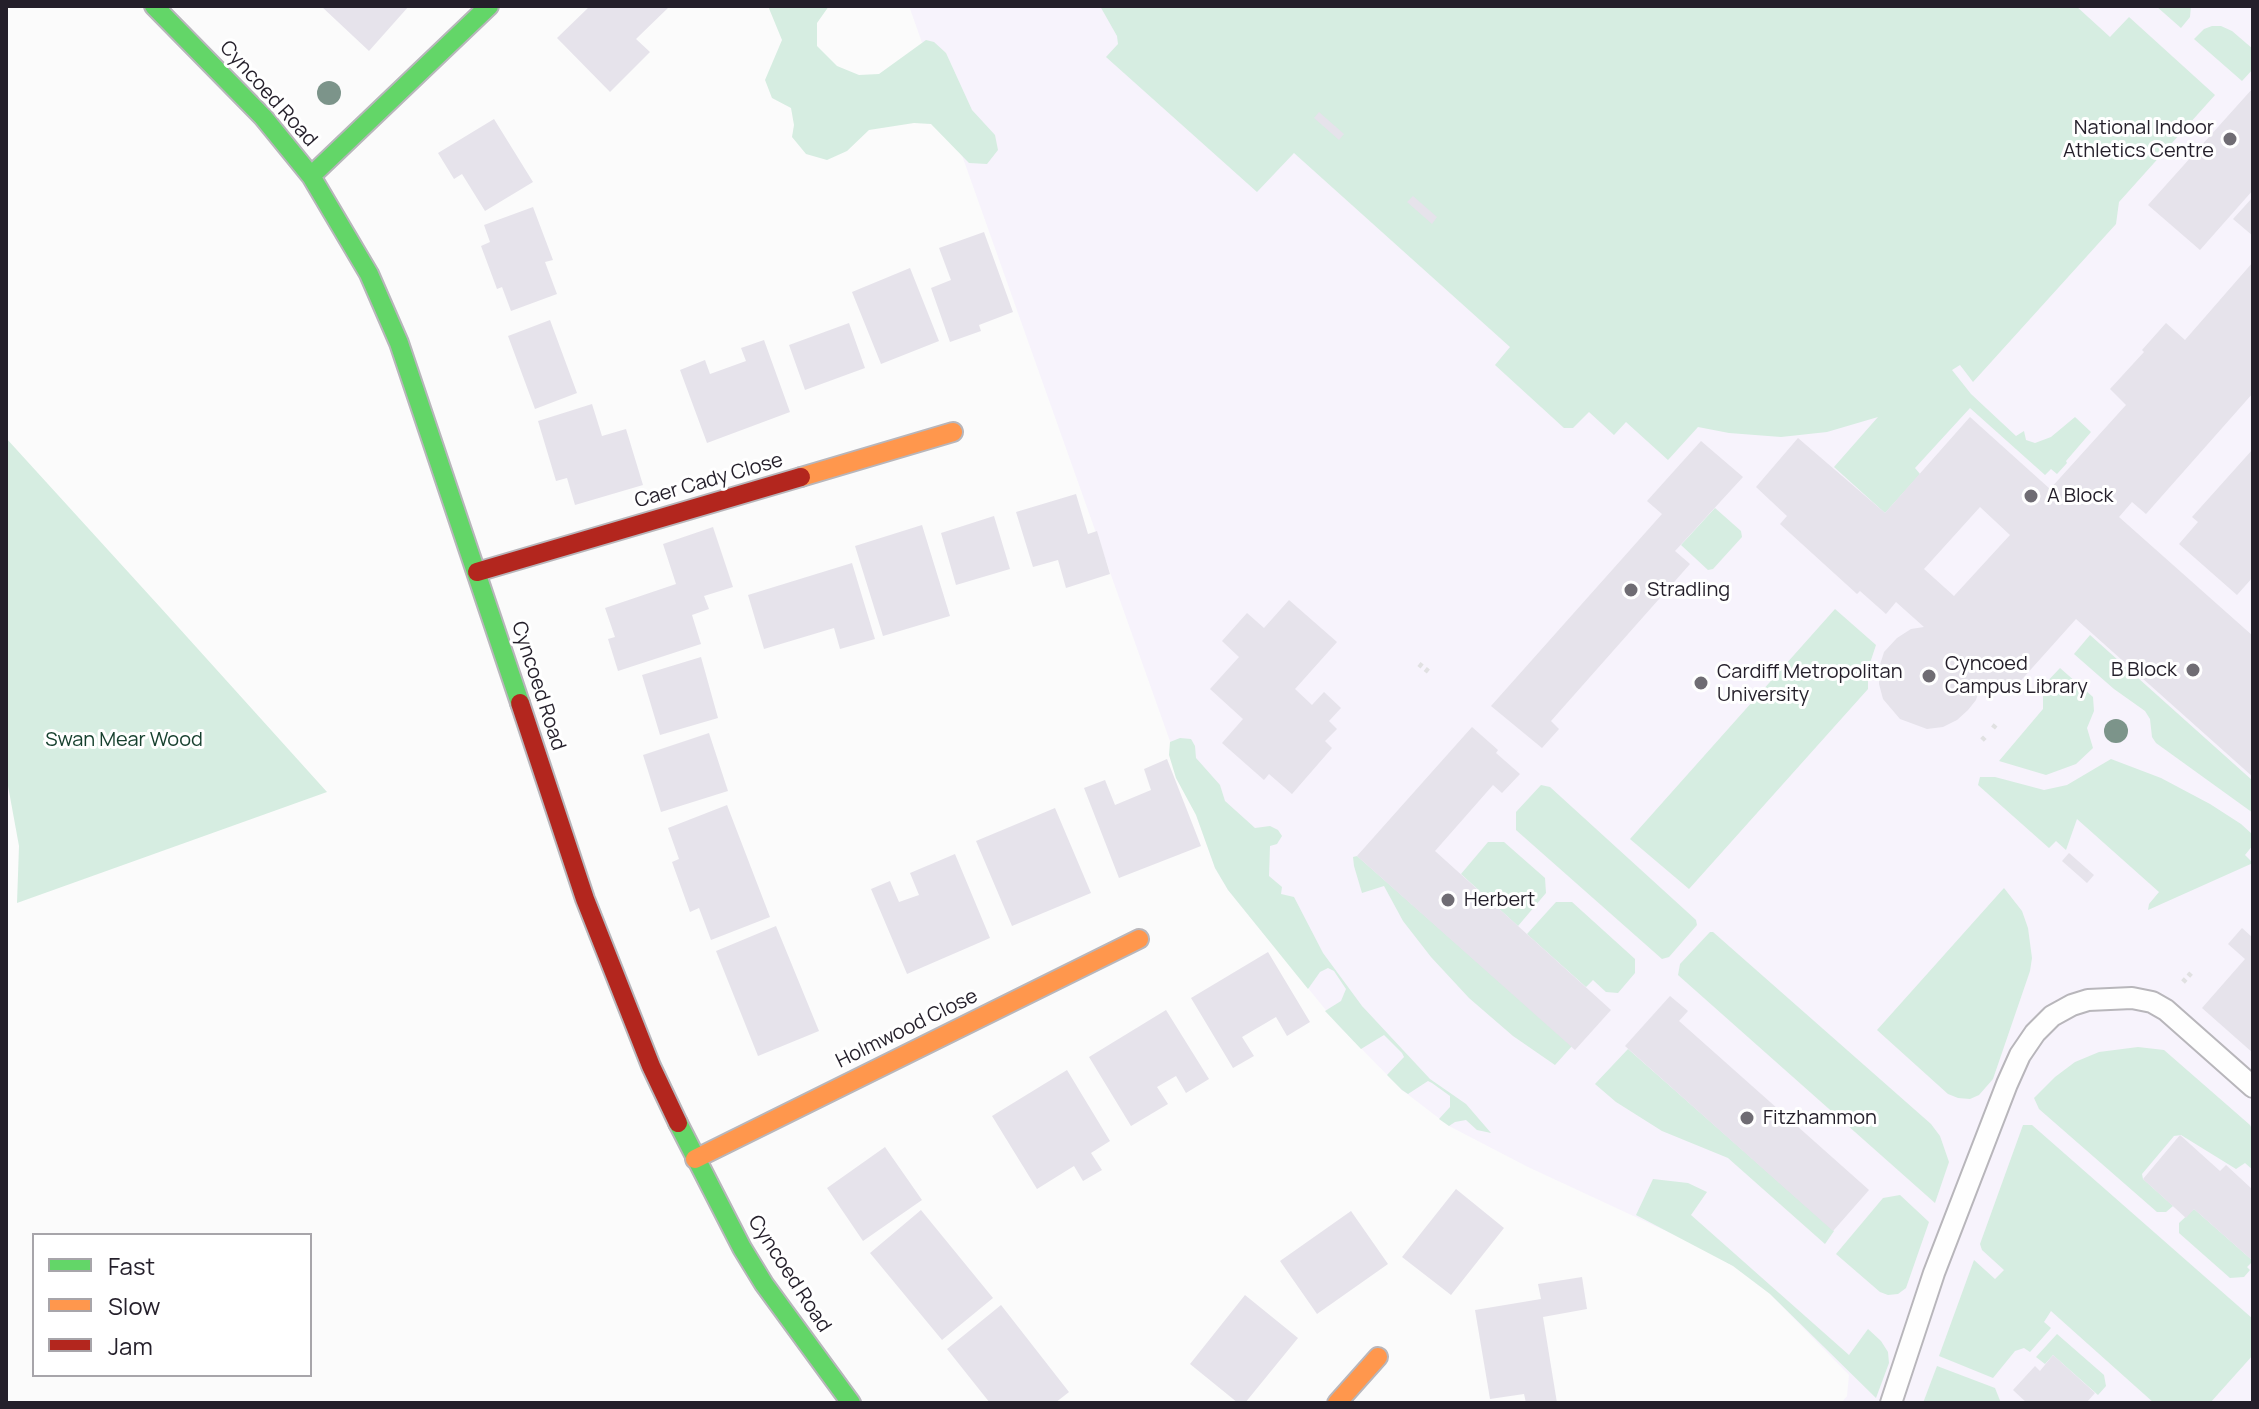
<!DOCTYPE html>
<html>
<head>
<meta charset="utf-8">
<style>
	body { margin:0 }
	#map { position:relative; width:2259px; height:1409px; overflow:hidden; background:#fbfbfb; font-family:Manrope,sans-serif }
	canvas { display:block }
	.frame { position:absolute; inset:0; border:8px solid #241f2a; pointer-events:none }
	.legend { position:absolute; left:32px; top:1233px; width:280px; height:144px; box-sizing:border-box; background:#fff; border:2px solid #a7a5aa; margin:0; padding:10px 14px; list-style:none; font-size:24px; color:#241f2a }
	.legend li { display:flex; align-items:center; gap:16px; height:40px }
	.legend b { width:40px; border:2px solid #a7a5aa }
</style>
</head>
<body>
<div id="map">
<canvas width="2259" height="1409"></canvas>
<div class="frame"></div>
<ul class="legend">
<li><b style="height:10px;background:#63d668"></b>Fast</li>
<li><b style="height:10px;background:#ff974d"></b>Slow</li>
<li><b style="height:10px;background:#b3261e"></b>Jam</li>
</ul>
</div>
<script>
const context = document.querySelector('canvas').getContext('2d');
context.lineJoin = 'round';
function paint(path, color) { context.fillStyle = color; context.fill(path, 'evenodd'); }
const toPath = rows => new Path2D(rows.map(r => 'M' + r).join(''));
function stroke(path, color, width, dash) { context.strokeStyle = color; context.lineWidth = width; context.lineCap = dash ? 'butt' : 'round'; context.setLineDash(dash || []); context.stroke(path); }
function write(font, color, halo, rows, align = 'center') {
  context.font = font + ' Manrope,sans-serif'; context.lineWidth = 6; context.setLineDash([]); context.textBaseline = 'middle'; context.strokeStyle = halo; context.fillStyle = color; for (const [text, x, y, turn = 0] of rows) {
    context.save(); context.translate(x, y); context.rotate((+turn || 0) * Math.PI / 180); context.textAlign = isNaN(turn) ? turn : align; if (halo) context.strokeText(text, 0, 0); context.fillText(text, 0, 0); context.restore();
  }
}
paint(toPath([
	[909,6,2253,6,2253,1403,1841,1403,1847,1396,1849,1375,1770,1294,1733,1266,1698,1246,1528,1167,1449,1126,1402,1090,1338,1025,1228,890,1215,868]
]), '#f7f3fc');
paint(toPath([
	[768,6,829,6,817,23,817,46,837,66,859,75,879,74,926,40,934,42,946,53,972,110,995,135,998,150,987,164,969,163,931,124,914,123,869,130,847,151,827,160,806,154,792,137,794,125,791,108,772,98,765,80,782,40],
	[1100,6,2076,6,2110,37,2129,17,2215,95,2119,202,2116,224,1973,382,1960,365,1952,370,1971,394,2016,436,2024,431,2026,440,2035,443,2051,437,2075,417,2091,432,2066,461,2067,463,2057,474,2051,469,2045,475,1970,408,1915,468,1920,474,1885,513,1834,467,1878,417,1827,432,1781,437,1729,433,1698,427,1668,460,1626,422,1614,435,1589,412,1573,428,1564,428,1495,365,1510,347,1294,153,1257,192,1106,57,1118,44,1117,36],
	[2156,6,2191,6,2190,17,2181,28],
	[2212,26,2221,26,2232,31,2253,49,2253,69,2242,81,2194,39,2204,29],
	[6,438,160,607,327,792,17,903,19,846,6,775],
	[1715,508,1741,531,1742,537,1713,569,1708,570,1681,545],
	[1835,609,1876,645,1868,669,1868,689,1689,889,1630,839],
	[2090,635,2253,781,2253,813,2156,743,2152,737,2150,719,2145,711,2114,689,2074,654],
	[2060,668,2093,697,2094,711,2087,728,2093,748,2076,764,2046,775,1999,761,2043,709,2043,686],
	[1180,738,1191,739,1195,746,1196,758,1220,785,1225,801,1255,828,1270,826,1278,830,1282,836,1277,844,1270,846,1269,876,1282,887,1281,894,1294,897,1323,953,1362,1006,1430,1079,1466,1104,1491,1133,1477,1130,1466,1120,1455,1122,1449,1126,1439,1119,1450,1107,1450,1096,1432,1083,1428,1081,1408,1094,1402,1090,1387,1075,1404,1057,1402,1053,1384,1035,1361,1049,1325,1011,1341,1001,1346,989,1334,971,1328,968,1320,972,1308,989,1228,890,1215,868,1196,815,1176,778,1169,755,1170,742],
	[2111,759,2161,778,2210,804,2241,824,2253,835,2253,845,2245,855,2253,863,2148,910,2149,904,2159,892,2077,819,2066,850,2056,841,2049,848,1978,785,1980,777,1995,777,2044,790,2067,785],
	[1541,785,1550,787,1696,920,1697,925,1669,957,1662,959,1516,830,1516,812],
	[1488,842,1504,842,1545,878,1546,893,1518,926,1461,874],
	[1357,856,1572,1046,1555,1065,1513,1036,1469,998,1431,957,1403,921,1384,886,1362,893,1354,866,1353,857],
	[2004,888,2022,911,2028,928,2032,958,2030,971,1993,1079,1979,1095,1970,1099,1958,1098,1948,1094,1877,1030],
	[1556,902,1572,902,1635,959,1635,973,1618,993,1606,992,1593,980,1586,987,1527,934],
	[1710,932,1713,932,1931,1124,1940,1136,1949,1162,1935,1203,1678,975,1680,964],
	[2138,1047,2164,1050,2250,1125,2252,1129,2253,1170,2245,1163,2236,1169,2181,1135,2174,1136,2142,1174,2143,1179,2173,1206,2166,1212,2157,1212,2039,1109,2034,1098,2055,1077,2075,1062,2099,1052],
	[1628,1049,1834,1231,1825,1244,1728,1158,1662,1131,1616,1102,1595,1084],
	[2023,1125,2032,1125,2253,1319,2253,1355,2210,1403,2154,1403,2051,1311,2044,1322,2051,1328,2030,1352,2024,1348,2015,1351,1993,1378,1939,1356,1974,1260,1995,1279,2004,1270,1982,1250,1980,1244],
	[1653,1179,1688,1183,1707,1192,1691,1215,1849,1355,1868,1329,1881,1341,1888,1352,1889,1363,1876,1398,1770,1294,1733,1266,1636,1215],
	[1900,1195,1929,1222,1906,1288,1898,1294,1888,1295,1880,1292,1836,1254,1883,1198],
	[2194,1209,2253,1261,2247,1267,2250,1270,2244,1277,2230,1278,2179,1233,2179,1223],
	[2057,1334,2104,1375,2106,1386,2098,1395,2053,1355,2045,1364,2036,1357],
	[1937,1366,1995,1388,2001,1403,1923,1403]
]), '#d6ede1');
paint(toPath([
	[321,6,409,6,369,51],
	[590,6,670,6,636,39,650,52,610,92,557,38],
	[2253,88,2253,190,2200,250,2148,205],
	[1319,112,1344,134,1339,140,1314,118],
	[494,119,533,182,485,211,462,174,454,179,438,153],
	[1413,196,1437,217,1432,224,1407,202],
	[2253,197,2253,236,2233,219],
	[533,207,553,260,545,262,557,294,511,311,502,287,497,289,481,246,490,242,484,225],
	[984,232,1013,312,979,325,981,331,950,342,931,288,951,280,939,248],
	[2253,262,2253,393,2146,514,2132,502,2119,517,2253,636,2253,777,2076,619,2007,696,1995,686,1991,690,1982,681,1976,700,1968,710,1957,720,1943,727,1927,729,1900,719,1883,699,1879,684,1879,668,1884,652,1897,638,1911,629,1924,627,1896,602,1886,614,1860,591,1857,594,1780,524,1787,516,1756,487,1798,438,1885,513,1970,417,2050,489,2126,405,2110,389,2144,352,2142,350,2166,323,2185,340],
	[1980,507,2010,535,1954,596,1924,569],
	[910,268,939,341,881,364,852,292],
	[550,320,577,393,535,409,508,336],
	[849,323,865,368,805,390,789,345],
	[764,340,790,412,707,443,680,370,705,360,710,374,746,361,741,348],
	[592,404,602,436,626,429,643,485,575,505,567,478,556,481,538,421],
	[1701,441,1743,477,1675,551,1690,564,1551,721,1559,729,1542,748,1491,706,1662,514,1647,501],
	[2253,449,2253,577,2237,595,2179,544,2198,522,2192,517],
	[1076,494,1088,534,1097,531,1110,574,1066,588,1058,560,1033,567,1016,512],
	[994,516,1010,569,956,585,941,533],
	[922,525,950,616,883,636,855,546],
	[713,527,733,587,704,596,709,609,692,615,701,644,618,671,608,639,615,637,605,608,676,584,663,544],
	[852,563,875,639,840,649,834,628,764,649,748,595],
	[1289,600,1337,642,1295,689,1312,705,1324,692,1341,708,1329,721,1337,729,1325,741,1332,748,1292,794,1269,774,1264,780,1222,743,1243,719,1210,689,1239,657,1222,641,1247,613,1264,628],
	[701,657,718,718,660,735,642,675],
	[1472,727,1498,750,1496,753,1520,774,1502,793,1493,785,1435,851,1611,1010,1575,1050,1357,856],
	[709,733,728,791,661,812,643,755],
	[1167,759,1201,846,1119,878,1084,788,1105,780,1115,805,1151,790,1144,769],
	[727,805,770,917,711,940,699,908,690,912,672,862,679,859,668,828],
	[1055,808,1091,893,1012,926,976,841],
	[2069,853,2094,875,2087,883,2062,861],
	[955,854,990,938,907,974,871,889,890,881,899,902,919,895,910,873],
	[776,926,819,1031,758,1056,716,951],
	[2242,928,2253,938,2253,1053,2202,1008,2245,959,2228,944],
	[1268,952,1310,1022,1287,1036,1276,1017,1242,1037,1254,1056,1233,1068,1191,998],
	[1670,996,1688,1011,1679,1021,1869,1190,1833,1231,1625,1046],
	[1166,1010,1209,1079,1186,1093,1176,1076,1157,1087,1168,1104,1131,1126,1089,1057],
	[1067,1070,1110,1141,1091,1153,1102,1170,1083,1181,1074,1166,1037,1189,992,1116],
	[2180,1135,2220,1171,2226,1165,2253,1190,2253,1261,2194,1209,2186,1218,2143,1179],
	[885,1147,922,1200,863,1241,827,1188],
	[1456,1189,1504,1228,1451,1295,1402,1257],
	[921,1210,993,1298,942,1340,870,1253],
	[1351,1211,1388,1264,1317,1314,1280,1261],
	[1582,1277,1587,1309,1543,1317,1557,1403,1526,1403,1524,1394,1490,1399,1475,1310,1541,1299,1538,1284],
	[1245,1295,1298,1338,1245,1403,1238,1403,1190,1364],
	[1001,1305,1069,1392,1055,1403,990,1403,947,1349],
	[2053,1355,2095,1393,2086,1403,2027,1403,2013,1390,2035,1366,2040,1371]
]), '#e6e3eb');
const lane = toPath([
	[1891,1403,1934,1273,2007,1084,2020,1055,2035,1033,2052,1016,2072,1005,2088,1000,2132,998,2152,1002,2166,1010,2253,1087]
]);
const fast = toPath([
	[154,6,263,117,311,176,369,274,399,343,520,703],
	[311,176,489,6],
	[678,1123,742,1248,764,1284,851,1403]
]);
const slow = toPath([
	[801,477,953,432],
	[695,1159,1139,939],
	[1337,1403,1378,1357]
]);
const jam = toPath([
	[477,572,801,477],
	[520,703,585,899,651,1066,678,1123]
]);
stroke(lane, '#b8b6bb', 24);
stroke(fast, '#b8b6bb', 22);
stroke(slow, '#b8b6bb', 22);
stroke(jam, '#b8b6bb', 22);
stroke(toPath([
	[1419,664,1429,672],
	[1993,728,1998,722],
	[1982,740,1987,735],
	[2183,982,2192,972]
]), '#e1e1e2', 5, [4, 4]);
stroke(lane, '#fefefe', 20);
stroke(fast, '#63d668', 18);
stroke(slow, '#ff974d', 18);
stroke(jam, '#b3261e', 18);
context.fillStyle = '#7c948a';
for (const [x, y] of [
	[329,93],
	[2116,731]
]) { context.beginPath(); context.arc(x, y, 12, 0, 2 * Math.PI); context.fill(); }
for (const [x, y, r, color] of [
	[2230,139,8,"#6f6c73"],
	[2031,496,8,"#6f6c73"],
	[1631,590,8,"#6f6c73"],
	[2193,670,8,"#6f6c73"],
	[1929,676,8,"#6f6c73"],
	[1701,683,8,"#6f6c73"],
	[1448,900,8,"#6f6c73"],
	[1747,1118,8,"#6f6c73"]
]) { const dot = new Path2D(); dot.arc(x, y, r, 0, 2 * Math.PI); context.fillStyle = color; context.fill(dot); stroke(dot, '#fff', 3); }
write('20px', '#241f2a', '#fff', [
	["Cyncoed Road",268,94,48],
	["Caer Cady Close",709,481,-16],
	["Cyncoed Road",538,686,72],
	["Holmwood Close",907,1029,-26],
	["Cyncoed Road",789,1274,57]
]);
write('20px', '#241f2a', '#fff', [
	["National Indoor",2214,128,"right"],
	["Athletics Centre",2214,151,"right"],
	["A Block",2047,496],
	["Stradling",1647,590],
	["Cyncoed",1945,664],
	["Campus Library",1945,687],
	["B Block",2177,670,"right"],
	["Cardiff Metropolitan",1717,672],
	["University",1717,695],
	["Herbert",1464,900],
	["Fitzhammon",1763,1118]
], 'left');
write('20px', '#153f2d', '#fff', [
	["Swan Mear Wood",124,740]
]);
</script>
</body>
</html>
